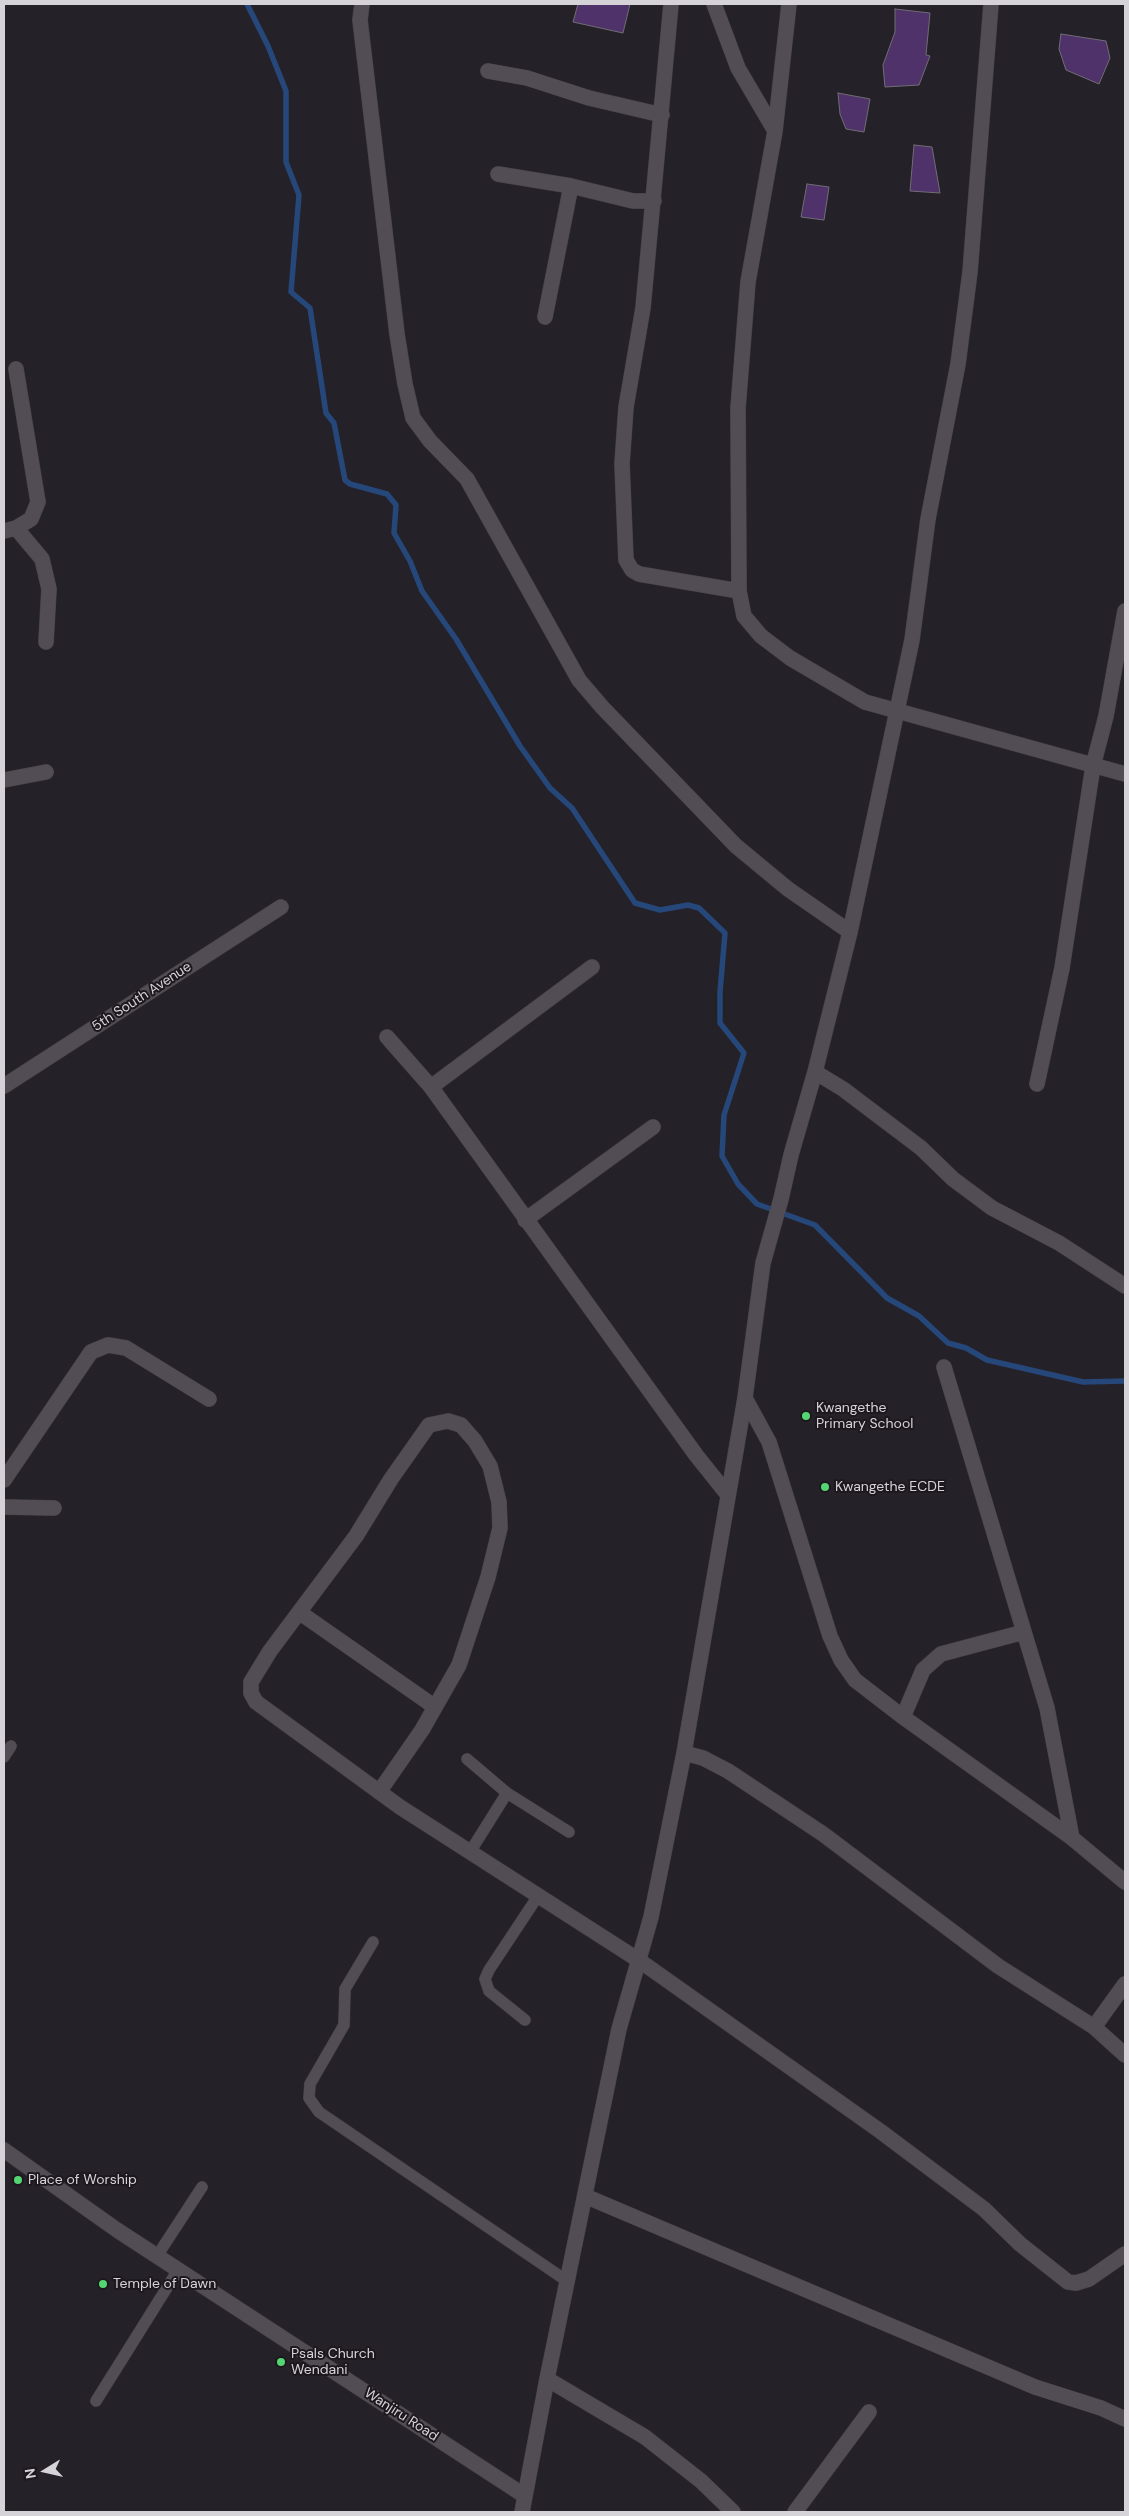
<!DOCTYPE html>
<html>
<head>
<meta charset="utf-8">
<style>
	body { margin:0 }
	#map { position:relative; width:1129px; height:2516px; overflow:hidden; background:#252128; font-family:"DM Sans",sans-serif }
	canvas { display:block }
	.frame { position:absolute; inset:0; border:5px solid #d6d3d8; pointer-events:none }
	.north { position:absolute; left:20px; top:2446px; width:50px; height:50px; -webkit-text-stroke:4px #1c181e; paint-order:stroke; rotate:260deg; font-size:14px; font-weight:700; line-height:20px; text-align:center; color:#d6d3d8 }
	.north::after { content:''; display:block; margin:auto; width:18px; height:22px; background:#d6d3d8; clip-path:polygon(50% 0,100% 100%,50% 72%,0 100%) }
</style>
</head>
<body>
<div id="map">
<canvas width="1129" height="2516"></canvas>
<div class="frame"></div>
<div class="north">N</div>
</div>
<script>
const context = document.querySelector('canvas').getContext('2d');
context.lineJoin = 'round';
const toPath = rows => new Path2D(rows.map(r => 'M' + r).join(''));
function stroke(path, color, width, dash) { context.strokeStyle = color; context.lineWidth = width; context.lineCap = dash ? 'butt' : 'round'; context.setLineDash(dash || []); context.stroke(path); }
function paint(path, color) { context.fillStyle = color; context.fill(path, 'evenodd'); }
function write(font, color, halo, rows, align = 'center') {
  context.font = font + ' "DM Sans",sans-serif'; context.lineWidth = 4; context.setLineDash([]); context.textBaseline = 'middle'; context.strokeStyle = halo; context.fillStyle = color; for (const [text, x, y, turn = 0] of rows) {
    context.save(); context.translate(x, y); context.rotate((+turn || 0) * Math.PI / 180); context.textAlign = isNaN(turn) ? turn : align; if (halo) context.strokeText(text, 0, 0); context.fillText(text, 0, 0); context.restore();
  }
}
stroke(toPath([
	[247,4,268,46,286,91,286,162,299,195,291,292,310,308,326,413,334,423,345,480,350,484,387,494,396,505,394,533,410,561,422,591,456,639,520,746,550,788,572,808,635,903,660,910,688,905,699,908,725,933,720,992,720,1023,744,1053,724,1115,722,1156,738,1184,757,1204,815,1225,887,1298,919,1316,948,1343,966,1348,987,1360,1083,1382,1125,1381]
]), '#26477a', 5.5);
const building = toPath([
	[578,4,630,4,623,33,573,22,578,4],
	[895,9,930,13,926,55,930,56,919,85,885,87,883,65,895,32,895,9],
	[1061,34,1106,41,1110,58,1099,84,1066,70,1059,49,1061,34],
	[838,93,870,99,864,132,846,129,840,114,838,93],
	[914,145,932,147,940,193,910,191,914,145],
	[807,184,829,187,824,220,801,217,807,184]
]);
paint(building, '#4e3269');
stroke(building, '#716d75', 1);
const lane = toPath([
	[4,1757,11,1746],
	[467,1759,507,1793,569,1832],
	[470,1852,507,1793],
	[373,1942,345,1989,344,2025,310,2084,309,2098,319,2112,567,2281],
	[525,2020,489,1991,485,1979,489,1970,538,1896],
	[157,2256,202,2187],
	[96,2401,178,2270]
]);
const street = toPath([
	[362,4,360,20,397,334,405,384,413,418,430,441,467,479,579,680,602,707,736,846,788,889,850,932],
	[671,4,643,308,626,407,622,464,626,560,632,570,639,574,739,591],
	[714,4,738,68,775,131],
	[789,4,775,131,748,282,738,408,739,591,744,616,761,636,790,658,865,702,1125,774],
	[488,71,527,78,589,98,662,115],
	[498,174,571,186,633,201,654,201],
	[545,317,571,186],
	[16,528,42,559,49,589,46,642],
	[4,531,16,528,31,519,38,502,16,369],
	[4,780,46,772],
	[387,1037,431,1087,696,1455,728,1495],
	[815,1072,843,1089,921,1148,953,1179,992,1208,1059,1243,1125,1286],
	[1037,1084,1062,968,1093,766,1106,716,1125,611],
	[4,1086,281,907],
	[431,1087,592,967],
	[525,1220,653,1127],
	[944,1367,1047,1708,1072,1838],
	[745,1398,769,1442,830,1636,841,1660,855,1680,903,1717,1072,1838,1125,1882],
	[4,1480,91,1352,108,1345,126,1348,209,1399],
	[4,1507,54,1508],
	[299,1612,435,1707],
	[903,1717,923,1670,941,1654,1024,1632],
	[684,1753,703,1758,728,1771,823,1834,998,1966,1094,2027,1125,2055],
	[379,1792,422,1730,459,1665,488,1577,500,1528,499,1502,490,1466,475,1441,461,1425,448,1421,429,1425,391,1479,356,1536,270,1651,251,1682,251,1693,256,1702,400,1807,640,1961,880,2131,984,2209,1020,2244,1068,2282,1076,2283,1089,2279,1125,2254],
	[1094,2027,1125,1984],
	[4,2150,117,2230,525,2496],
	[585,2196,1035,2387,1101,2408,1125,2419],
	[547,2379,645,2437,701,2481,733,2512],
	[522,2512,547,2379,619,2029,651,1917,684,1753,745,1398,763,1263,781,1199,791,1155,815,1072,850,932,912,640,928,519,958,364,970,272,991,4],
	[795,2512,869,2412]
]);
stroke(lane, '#423f45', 12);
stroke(street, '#423f45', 16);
stroke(lane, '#524d55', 11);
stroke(street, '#524d55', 15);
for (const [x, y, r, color] of [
	[806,1416,5,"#53d672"],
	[825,1487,5,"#53d672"],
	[18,2180,5,"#53d672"],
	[103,2284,5,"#53d672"],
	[281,2362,5,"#53d672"]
]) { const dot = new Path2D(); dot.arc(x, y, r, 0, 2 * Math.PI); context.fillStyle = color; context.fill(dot); stroke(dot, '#1c181e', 2); }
write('14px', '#d6d3d8', '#1c181e', [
	["5th South Avenue",142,997,-33],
	["Wanjiru Road",401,2415,33]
]);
write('14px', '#d6d3d8', '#1c181e', [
	["Kwangethe",816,1408],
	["Primary School",816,1424],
	["Kwangethe ECDE",835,1487],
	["Place of Worship",28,2180],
	["Temple of Dawn",113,2284],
	["Psals Church",291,2354],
	["Wendani",291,2370]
], 'left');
</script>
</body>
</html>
